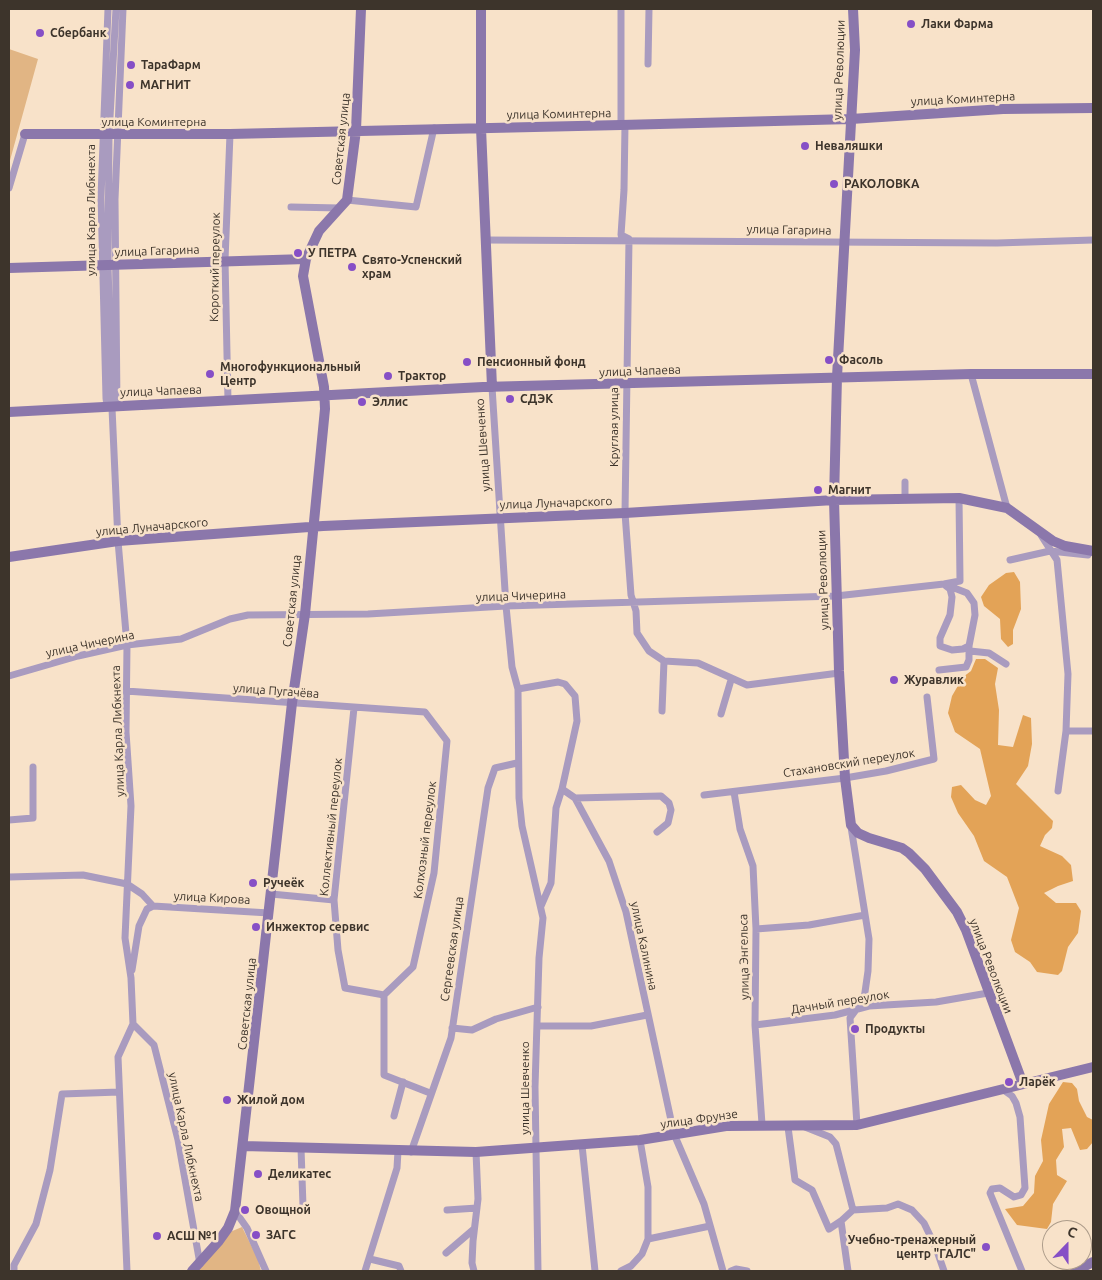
<!DOCTYPE html>
<html>
<head>
<meta charset="utf-8">
<style>
	body { margin:0 }
	#map { position:relative; width:1102px; height:1280px; overflow:hidden; background:#f8e2c9; font-family:Ubuntu,sans-serif }
	canvas { display:block }
	.frame { position:absolute; inset:0; border:10px solid #3d342b; pointer-events:none }
	.north { position:absolute; left:1042px; top:1220px; width:50px; height:50px; box-sizing:border-box; background:#f8e2c9; border:1px solid #ad9c8a; border-radius:50%; rotate:22deg; font-size:14px; font-weight:700; line-height:20px; text-align:center; color:#3d342b }
	.north::after { content:''; display:block; margin:auto; width:18px; height:22px; background:#864fc6; clip-path:polygon(50% 0,100% 100%,50% 72%,0 100%) }
</style>
</head>
<body>
<div id="map">
<canvas width="1102" height="1280"></canvas>
<div class="frame"></div>
<div class="north">С</div>
</div>
<script>
const context = document.querySelector('canvas').getContext('2d');
context.lineJoin = 'round';
function paint(path, color) { context.fillStyle = color; context.fill(path, 'evenodd'); }
const toPath = rows => new Path2D(rows.map(r => 'M' + r).join(''));
function stroke(path, color, width, dash) { context.strokeStyle = color; context.lineWidth = width; context.lineCap = dash ? 'butt' : 'round'; context.setLineDash(dash || []); context.stroke(path); }
function write(font, color, halo, rows, align = 'center') {
  context.font = font + ' Ubuntu,sans-serif'; context.lineWidth = 5; context.setLineDash([]); context.textBaseline = 'middle'; context.strokeStyle = halo; context.fillStyle = color; for (const [text, x, y, turn = 0] of rows) {
    context.save(); context.translate(x, y); context.rotate((+turn || 0) * Math.PI / 180); context.textAlign = isNaN(turn) ? turn : align; if (halo) context.strokeText(text, 0, 0); context.fillText(text, 0, 0); context.restore();
  }
}
paint(toPath([
	[9,49,38,59,9,164],
	[242,1227,258,1259,261,1271,198,1271,230,1232]
]), '#e1b584');
paint(toPath([
	[1014,572,1020,582,1021,609,1013,630,1013,644,1008,647,1001,639,1000,619,984,606,981,597,989,585,1006,573],
	[976,659,985,659,998,668,995,684,999,710,998,745,1013,747,1023,715,1031,718,1032,744,1028,766,1016,784,1053,821,1052,828,1045,835,1040,846,1062,856,1071,865,1073,881,1058,886,1044,893,1056,903,1076,903,1081,911,1078,933,1068,947,1062,971,1058,975,1037,972,1030,962,1015,952,1011,940,1019,908,1007,877,984,861,974,836,958,813,951,797,952,787,961,785,975,800,986,805,991,796,980,749,955,732,948,713,952,696,963,677,971,671],
	[1063,1082,1072,1083,1077,1089,1079,1101,1087,1117,1093,1120,1093,1142,1087,1149,1080,1150,1071,1128,1062,1129,1064,1147,1056,1160,1057,1175,1067,1181,1053,1204,1051,1222,1047,1229,1017,1225,1005,1209,1023,1206,1034,1193,1035,1176,1043,1161,1041,1140,1049,1104]
]), '#e3a357');
stroke(toPath([
	[108,9,101,197,106,398,107,406,111,408],
	[648,64,649,9],
	[621,125,621,9],
	[625,125,624,190,621,235,629,239,625,513,631,595,636,611,637,633,649,651,664,661,698,663,747,685,839,673],
	[9,188,25,134],
	[347,200,416,207,434,128],
	[291,207,340,208],
	[485,240,997,243,1093,240],
	[971,374,1007,508],
	[492,387,506,606,512,667,518,689,519,798,522,826,543,918,539,958,535,1087,538,1271],
	[228,401,225,260,230,134],
	[112,406,108,265,109,135,116,9],
	[112,408,118,541,127,645,126,732,131,806,125,938,131,978,133,1024,118,1057,127,1271],
	[112,408,117,406,115,199,123,9],
	[905,482,905,499],
	[1041,535,1057,560,1068,674,1066,731,1058,791],
	[1010,560,1050,551,1088,555],
	[946,586,950,589,952,597,950,615,940,638,940,646,952,650,963,649,969,646],
	[970,651,989,653,1006,664],
	[939,670,966,667,969,660,969,646,975,615,974,603,967,593,944,584],
	[9,676,78,656,127,645,181,639,230,619,248,615,368,614,506,606,836,596,944,584,960,581,959,498],
	[518,689,558,682,565,684,575,696,577,721,562,789,575,798,609,861,626,912,674,1134,704,1204,723,1271],
	[126,691,425,712,447,741,434,873,413,967,384,995],
	[354,708,334,900,338,950,345,988,384,995,384,1075,430,1093],
	[662,711,664,661],
	[721,714,731,680],
	[1066,731,1093,731],
	[734,792,740,829,753,866,756,929,755,1025,762,1124],
	[704,795,845,778,886,771,934,759,927,697],
	[575,798,661,796,669,803,671,810,668,823,657,832],
	[9,820,33,818,33,767],
	[851,827,869,939,868,971,864,999,850,1018,857,1125],
	[9,877,83,875,127,884,142,894,153,906,269,913],
	[271,894,334,900],
	[541,906,551,883,556,808,562,789],
	[756,929,809,925,865,915],
	[132,970,139,926,147,909,153,906],
	[133,1024,154,1045,178,1140,200,1264],
	[755,1025,835,1015,869,1006,936,1002,988,993],
	[538,1026,591,1026,647,1015],
	[452,1028,472,1030,496,1019,538,1007],
	[1002,1089,1012,1096,1016,1103,1020,1117,1025,1188,1021,1195,1014,1197,1000,1188,992,1189,990,1193,1022,1271],
	[394,1116,403,1082],
	[788,1127,795,1180,812,1190,829,1229,841,1221,848,1271],
	[805,1127,830,1137,836,1144,853,1210],
	[582,1145,595,1271],
	[301,1148,303,1206],
	[411,1152,451,1038,488,788,495,768,517,763],
	[447,1210,477,1208],
	[853,1210,887,1208,898,1204,912,1210,924,1223,936,1248,944,1271],
	[235,1211,247,1228,266,1271],
	[841,1221,853,1210],
	[648,1239,710,1226],
	[446,1253,474,1229],
	[370,1259,399,1266,401,1271],
	[14,1271,14,1265,36,1224,50,1170,62,1094,119,1092],
	[365,1271,397,1168,398,1151],
	[474,1271,472,1263,473,1241,478,1199,476,1152],
	[621,1271,631,1266,642,1254,648,1239,648,1187,640,1140],
	[731,1271,736,1269,747,1271]
]), '#a99bbf', 7);
stroke(toPath([
	[481,9,481,128,492,387],
	[853,9,855,50,837,377,834,500,839,671,845,778,851,825,858,833,869,838,902,848,909,853,925,869,957,912,966,930,1023,1084],
	[25,134,230,134,621,125,851,119,1003,109,1093,108],
	[9,268,306,259],
	[9,412,483,387,971,374,1093,374],
	[9,557,118,541,323,526,625,513,834,500,959,498,1007,508,1053,541,1065,546,1093,551],
	[243,1146,476,1152,640,1140,726,1126,857,1125,1093,1067],
	[192,1271,218,1242,228,1228,235,1211,292,703,305,614,325,409,324,387,303,276,306,259,319,231,347,200,356,130,361,9],
	[1075,1271,1093,1262]
]), '#8b77ab', 10);
for (const [x, y, r, color] of [
	[911,24,5,"#864fc6"],
	[40,33,5,"#864fc6"],
	[131,65,5,"#864fc6"],
	[130,85,5,"#864fc6"],
	[805,146,5,"#864fc6"],
	[834,184,5,"#864fc6"],
	[298,253,5,"#864fc6"],
	[352,267,5,"#864fc6"],
	[829,360,5,"#864fc6"],
	[467,362,5,"#864fc6"],
	[210,374,5,"#864fc6"],
	[388,376,5,"#864fc6"],
	[510,399,5,"#864fc6"],
	[362,402,5,"#864fc6"],
	[818,490,5,"#864fc6"],
	[894,680,5,"#864fc6"],
	[253,883,5,"#864fc6"],
	[256,927,5,"#864fc6"],
	[855,1029,5,"#864fc6"],
	[1009,1082,5,"#864fc6"],
	[227,1100,5,"#864fc6"],
	[258,1174,5,"#864fc6"],
	[245,1210,5,"#864fc6"],
	[256,1235,5,"#864fc6"],
	[157,1236,5,"#864fc6"],
	[986,1247,5,"#864fc6"]
]) { const dot = new Path2D(); dot.arc(x, y, r, 0, 2 * Math.PI); context.fillStyle = color; context.fill(dot); stroke(dot, '#f8e2c9', 2); }
write('bold 12px', '#3d342b', '#f8e2c9', [
	["Лаки Фарма",921,24],
	["Сбербанк",50,33],
	["ТараФарм",141,65],
	["МАГНИТ",140,85],
	["Неваляшки",815,146],
	["РАКОЛОВКА",844,184],
	["У ПЕТРА",308,253],
	["Свято-Успенский",362,260],
	["храм",362,274],
	["Фасоль",839,360],
	["Пенсионный фонд",477,362],
	["Многофункциональный",220,367],
	["Центр",220,381],
	["Трактор",398,376],
	["СДЭК",520,399],
	["Эллис",372,402],
	["Магнит",828,490],
	["Журавлик",904,680],
	["Ручеёк",263,883],
	["Инжектор сервис",266,927],
	["Продукты",865,1029],
	["Ларёк",1019,1082],
	["Жилой дом",237,1100],
	["Деликатес",268,1174],
	["Овощной",255,1210],
	["ЗАГС",266,1235],
	["АСШ №1",167,1236],
	["Учебно-тренажерный",976,1240,"right"],
	["центр \"ГАЛС\"",976,1254,"right"]
], 'left');
write('12px', '#3d342b', '#f8e2c9', [
	["улица Революции",839,70,-88],
	["улица Коминтерна",963,99,-3],
	["улица Коминтерна",559,114,-1],
	["улица Коминтерна",154,122],
	["Советская улица",341,139,-84],
	["улица Карла Либкнехта",91,210,-90],
	["улица Гагарина",789,230,1],
	["улица Гагарина",157,251,-2],
	["Короткий переулок",215,267,-89],
	["улица Чапаева",640,371,-2],
	["улица Чапаева",161,391,-2],
	["Круглая улица",614,427,-90],
	["улица Шевченко",483,445,-94],
	["улица Луначарского",556,503,-2],
	["улица Луначарского",152,527,-5],
	["улица Революции",823,580,-92],
	["улица Чичерина",521,596,-2],
	["Советская улица",292,601,-84],
	["улица Чичерина",90,644,-12],
	["улица Пугачёва",276,691,4],
	["улица Карла Либкнехта",118,731,-92],
	["Стахановский переулок",849,763,-9],
	["Коллективный переулок",331,827,-84],
	["Колхозный переулок",425,840,-83],
	["улица Кирова",212,898,3],
	["улица Калинина",644,946,78],
	["Сергеевская улица",452,949,-82],
	["улица Энгельса",744,957,-91],
	["улица Революции",991,966,69],
	["Дачный переулок",840,1002,-9],
	["Советская улица",247,1004,-84],
	["улица Шевченко",525,1088,-90],
	["улица Фрунзе",699,1119,-8],
	["улица Карла Либкнехта",186,1137,78]
]);
</script>
</body>
</html>
